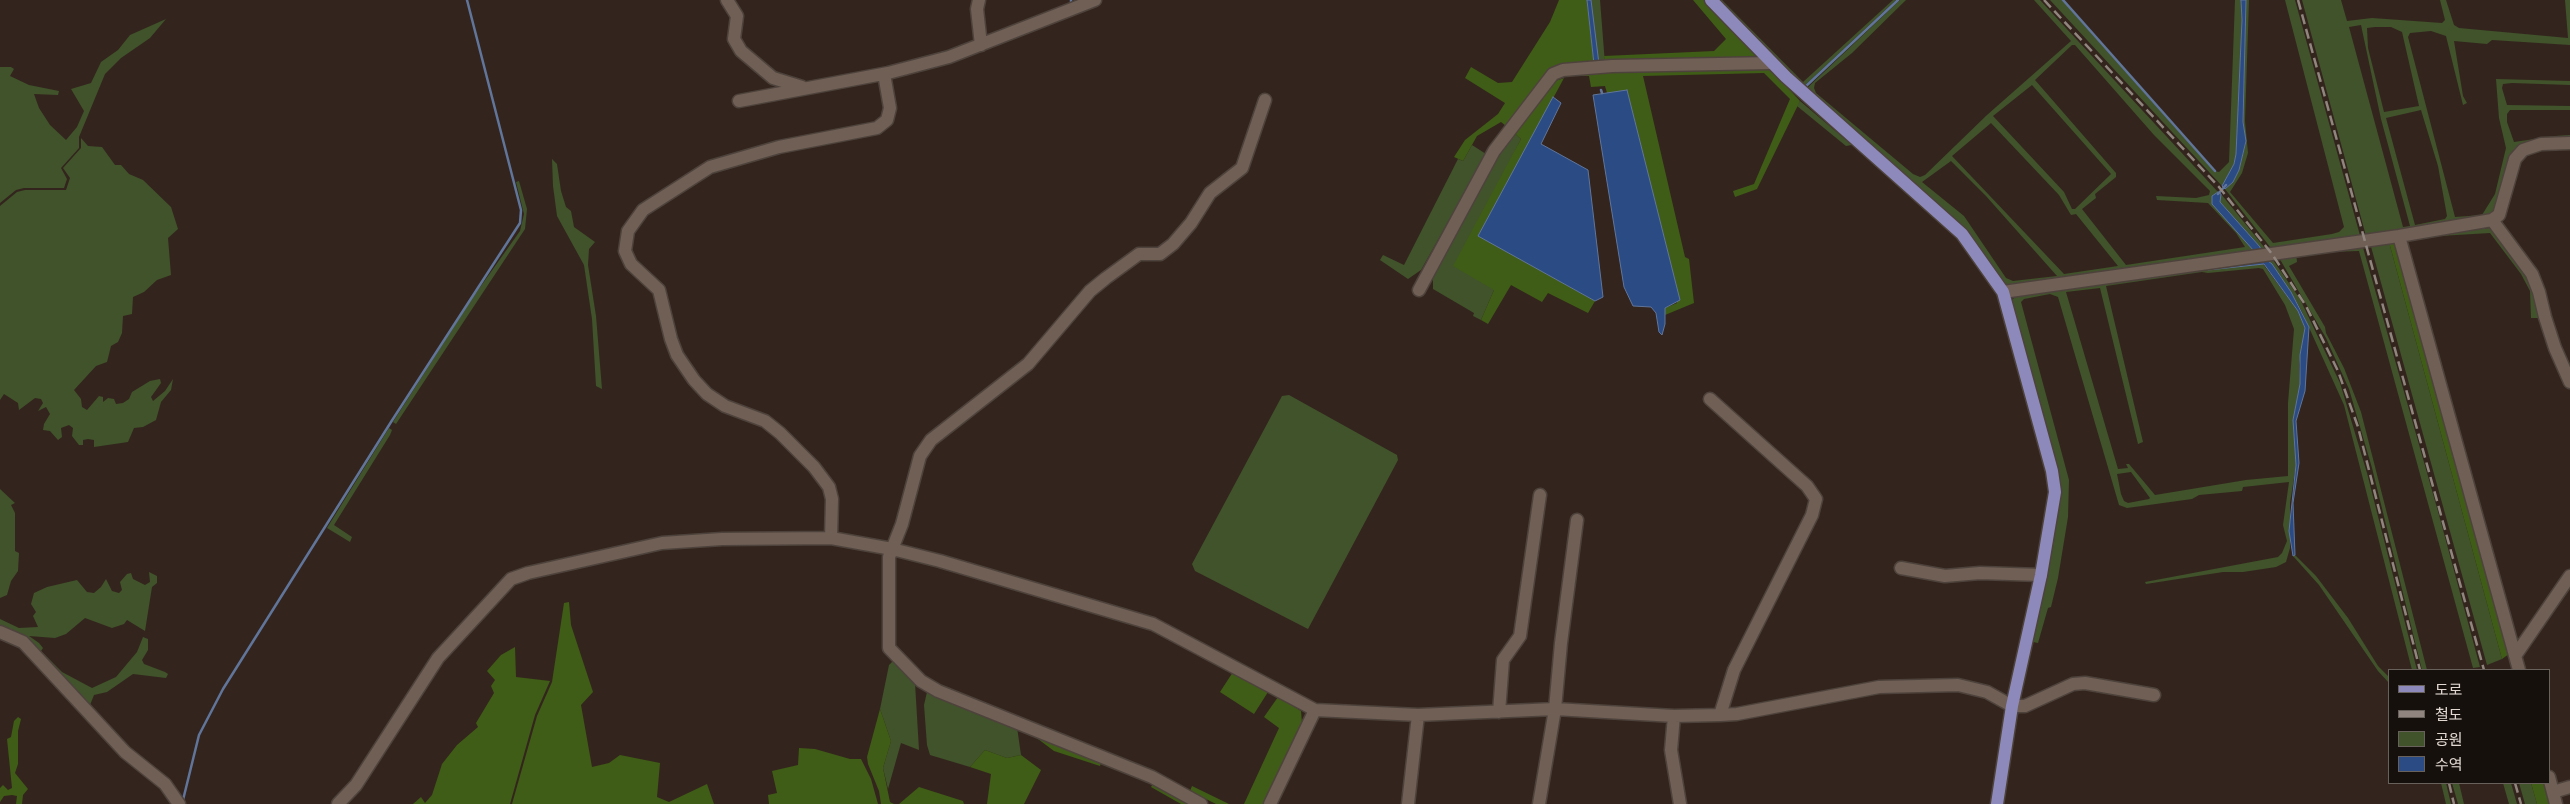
<!DOCTYPE html>
<html>
<head>
<meta charset="utf-8">
<style>
	body { margin:0 }
	#map { position:relative; width:2570px; height:804px; overflow:hidden; background:#33251d; font-family:Inter,"Noto Sans KR",sans-serif }
	canvas { display:block }
	.legend { position:absolute; left:2388px; top:669px; width:162px; height:115px; box-sizing:border-box; background:#16100c; border:1px solid #67605b; margin:0; padding:6px 9px; list-style:none; font-size:15px; color:#e1d8d2 }
	.legend li { display:flex; align-items:center; gap:10px; height:25px }
	.legend b { width:25px; border:1px solid #67605b }
</style>
</head>
<body>
<div id="map">
<canvas width="2570" height="804"></canvas>
<ul class="legend">
<li><b style="height:6px;background:#8d8abb"></b>도로</li>
<li><b style="height:6px;background:#91867f"></b>철도</li>
<li><b style="height:14px;background:#40532b"></b>공원</li>
<li><b style="height:14px;background:#2a4b84"></b>수역</li>
</ul>
</div>
<script>
const context = document.querySelector('canvas').getContext('2d');
context.lineJoin = 'round';
function paint(path, color) { context.fillStyle = color; context.fill(path, 'evenodd'); }
const toPath = rows => new Path2D(rows.map(r => 'M' + r).join(''));
function stroke(path, color, width, dash) { context.strokeStyle = color; context.lineWidth = width; context.lineCap = dash ? 'butt' : 'round'; context.setLineDash(dash || []); context.stroke(path); }
paint(toPath([
	[1591,0,1600,0,1605,64,1599,64,1596,55],
	[1717,0,1722,0,1803,82,1893,0,1896,0,1803,87],
	[1900,0,1906,0,1852,53,1815,83,1814,88,1816,93,1913,174,1920,177,1925,175,1987,115,2071,41,2034,0,2040,0,2218,192,2215,195,2234,228,2254,251,2012,287,2004,285,1966,235,1805,90],
	[2072,45,2075,45,2154,135,2210,191,2209,195,2196,198,2156,196,2157,200,2208,203,2236,233,2245,247,2126,265,2082,209,2096,198,2095,194,2116,177,2116,173,2035,80],
	[2032,85,2111,174,2075,209,2072,209,2064,192,1993,116],
	[1991,123,2059,195,2071,215,2076,214,2118,266,2064,274,1952,156],
	[1951,161,1986,196,2057,276,2013,281,2006,278,1964,216,1922,182],
	[2050,0,2062,0,2214,171,2219,172,2229,162,2235,0,2241,0,2242,20,2236,154,2234,164,2222,186],
	[2246,0,2249,0,2245,121,2248,153,2242,173,2230,192,2273,243,2332,234,2339,232,2344,227,2285,0,2295,0,2361,239,2274,252,2225,189,2233,182,2239,170,2246,142,2243,122],
	[2302,0,2341,0,2347,21,2372,18,2442,23,2445,20,2440,0,2446,0,2454,25,2459,28,2568,38,2565,0,2570,0,2570,45,2492,40,2487,44,2454,41,2463,96,2467,103,2463,105,2446,36,2431,31,2410,33,2408,37,2455,217,2482,215,2495,194,2506,148,2499,118,2496,79,2570,81,2570,85,2512,83,2503,84,2502,88,2507,105,2570,106,2570,110,2510,110,2507,114,2507,122,2514,142,2555,136,2570,135,2570,139,2521,147,2496,211,2489,217,2366,236],
	[2361,25,2381,119,2410,226,2403,227,2349,27],
	[2375,27,2391,27,2402,32,2419,106,2384,112,2368,48,2367,28],
	[2421,110,2438,166,2447,216,2445,219,2415,225,2386,118],
	[166,19,150,38,121,58,105,74,79,137,79,148,61,168,67,179,64,188,24,188,16,190,0,203,0,67,11,67,14,69,10,76,29,85,59,91,58,95,34,94,39,108,50,125,66,140,77,127,84,111,71,89,91,83,101,62,118,50,130,35],
	[1800,101,1852,145,1846,146,1797,106],
	[1512,131,1521,139,1515,151,1494,290,1481,320,1473,316,1474,313,1433,289,1433,277],
	[81,138,88,146,102,147,115,165,121,165,129,174,143,180,171,207,178,229,168,238,171,275,157,280,144,292,133,297,132,314,123,316,122,333,118,342,111,346,107,362,96,366,74,390,81,399,82,407,87,410,99,396,103,397,103,402,108,398,114,399,116,404,123,403,129,399,132,392,150,381,160,379,161,383,151,397,153,401,165,391,173,379,171,390,161,402,156,420,143,427,134,428,128,442,94,447,94,440,88,439,83,440,83,445,79,445,72,436,73,428,69,425,61,428,62,437,58,440,50,431,43,430,44,424,50,414,46,407,38,411,43,403,41,399,35,398,19,410,18,403,4,394,0,400,0,206,17,192,25,190,66,190,70,178,63,168,81,148],
	[1472,145,1486,154,1421,270,1408,279,1380,260,1383,255,1404,265,1458,159,1463,161],
	[552,159,557,164,561,191,566,207,571,211,574,227,595,242,589,249,588,265,596,316,602,389,596,386,592,319,584,265,557,216,553,186],
	[519,181,527,209,525,229,396,424,393,422,471,300,520,231,524,214,516,182],
	[2221,194,2252,232,2268,252,2261,253,2260,247,2220,202],
	[2489,228,2500,237,2526,273,2542,318,2531,318,2530,291,2521,274,2490,233,2406,238],
	[2389,242,2502,659,2487,665,2370,243],
	[2362,244,2439,515,2480,667,2473,668,2359,251,2296,253,2297,262,2289,266,2325,327,2326,333,2344,368,2361,412,2427,670,2422,670,2372,468,2349,389,2326,338,2278,256,2296,253],
	[2271,257,2300,299,2340,383,2367,473,2417,670,2412,670,2344,405,2302,312,2291,292,2272,264,2264,258],
	[2262,258,2208,270,2263,264,2298,311,2305,329,2299,365,2300,384,2293,420,2296,465,2290,503,2290,548,2286,562,2276,567,2243,572,2223,572,2146,584,2145,582,2278,557,2282,553,2287,541,2283,525,2289,482,2243,487,2242,491,2199,495,2192,499,2127,508,2119,505,2058,297,2050,294,2024,299,2021,302,2069,480,2068,517,2058,578,2051,607,2048,608,2038,643,2033,642,2049,556,2055,465,2011,303,2013,299,2016,295],
	[2259,268,2263,269,2285,305,2294,329,2288,403,2288,476,2246,480,2155,495,2129,464,2126,464,2128,468,2118,469,2066,292,2100,288,2138,444,2143,442,2106,286,2202,272,2208,273],
	[2131,472,2150,498,2149,499,2128,503,2124,501,2121,494,2117,474],
	[1289,395,1397,455,1398,460,1308,629,1195,571,1192,564,1282,396],
	[389,428,392,430,390,435,334,525,352,537,350,542,327,528],
	[0,489,15,503,11,505,15,513,15,551,19,553,18,571,11,581,7,595,0,598],
	[2295,555,2316,576,2348,618,2378,666,2389,677,2389,683,2378,671,2319,585,2293,556],
	[149,572,157,576,157,583,152,587,145,631,127,620,124,624,112,628,85,618,66,634,55,638,29,636,39,643,43,648,41,651,62,672,92,688,116,677,137,652,143,637,148,639,148,650,142,660,144,664,165,672,168,674,166,678,133,674,107,692,94,695,88,710,24,640,0,630,0,619,19,628,38,627,33,616,36,612,31,604,34,593,47,587,77,580,87,592,94,593,101,587,106,579,112,591,119,593,122,590,120,582,127,574,131,573,133,579,145,585,150,582],
	[892,662,896,662,915,683,919,750,901,743,888,789,883,768,891,741,880,709,889,665],
	[927,692,1017,727,1021,755,1007,758,985,750,970,767,930,755,927,745,924,705],
	[2441,783,2446,783,2451,804,2446,804],
	[2452,783,2459,783,2464,804,2458,804],
	[2503,783,2511,783,2517,804,2509,804],
	[2519,783,2531,783,2537,804,2525,804]
]), '#40532b');
paint(toPath([
	[1559,0,1587,0,1594,64,1567,66,1506,126,1501,122,1477,136,1463,161,1454,157,1465,140,1498,114,1505,103,1465,78,1471,67,1498,83,1512,82,1550,22],
	[1693,0,1705,0,1759,57,1605,64,1604,56,1714,51,1726,39],
	[1770,69,1800,101,1757,189,1735,197,1733,191,1754,184,1790,99,1764,73,1643,76,1685,257,1689,259,1694,303,1665,315,1665,308,1677,303,1627,91,1607,93,1605,86,1591,87,1589,76,1580,76,1569,71],
	[1564,78,1479,236,1595,301,1588,313,1548,293,1542,302,1511,285,1488,324,1481,320,1494,290,1453,266,1521,139,1512,131,1552,82],
	[2393,241,2397,244,2509,654,2502,659,2389,242],
	[569,602,571,625,593,692,581,705,592,767,609,763,620,755,660,763,657,797,669,802,707,784,714,804,512,804,537,716,552,682,564,603],
	[515,647,516,677,550,681,535,715,510,804,413,804,421,797,425,803,432,795,442,764,457,745,478,727,476,723,494,693,491,686,495,680,487,671,501,655],
	[1233,672,1268,692,1254,714,1220,692],
	[1278,697,1301,711,1302,723,1263,804,1244,804,1279,728,1264,717],
	[880,709,891,741,883,768,890,802,894,804,881,804,879,791,868,764,867,757],
	[18,717,21,719,18,731,18,764,15,773,28,789,23,795,22,804,16,804,17,796,12,795,4,796,0,802,0,788,3,785,8,790,12,788,7,739,11,737,14,721],
	[1030,733,1102,759,1100,766,1054,751],
	[799,748,815,749,850,759,861,759,871,779,878,804,769,804,768,795,777,793,772,771,798,765],
	[985,750,1007,758,1021,755,1041,770,1024,804,987,804,991,774,970,767],
	[1154,782,1196,804,1181,804,1151,787],
	[2531,783,2547,783,2552,804,2537,804],
	[1192,786,1229,804,1216,804,1190,791],
	[919,787,963,801,964,804,899,804]
]), '#3f5d16');
const water = toPath([
	[1587,0,1591,0,1599,64,1594,64,1587,0],
	[2241,0,2246,0,2243,122,2246,141,2239,170,2233,182,2225,189,2222,186,2234,164,2236,154,2242,20,2241,0],
	[1627,90,1680,300,1665,308,1665,324,1662,335,1659,332,1656,313,1651,307,1633,306,1624,287,1593,95,1627,90],
	[1553,97,1561,103,1541,144,1588,170,1603,297,1595,301,1478,236,1553,97],
	[2218,192,2221,194,2220,202,2260,247,2261,253,2254,251,2212,204,2212,196,2218,192],
	[2264,258,2272,264,2291,292,2309,327,2305,391,2296,421,2299,463,2293,503,2295,555,2293,556,2289,531,2296,465,2293,420,2300,384,2300,355,2305,328,2298,311,2264,264,2208,270,2207,268,2264,258]
]);
paint(water, '#2a4b84');
stroke(water, '#61759b', 1);
stroke(toPath([
	[2063,0,2215,171],
	[1071,2,1071,0],
	[1805,87,1898,0],
	[1601,90,1602,93],
	[2218,194,2226,185],
	[183,800,199,735,223,689,391,422,520,223,521,210,467,0]
]), '#61759b', 2.5);
const minor = toPath([
	[727,0,737,16,734,39,741,51,773,78,802,87],
	[979,0,977,9,981,45],
	[739,101,888,73,949,57,1095,0],
	[2492,220,2532,274,2539,292,2545,317,2555,348,2570,382],
	[2399,236,2519,670],
	[1419,290,1494,151,1553,74,1563,70,1612,66,1772,63],
	[2003,292,2399,236,2492,220,2499,215,2515,159,2523,150,2541,144,2570,143],
	[1710,399,1807,486,1816,499,1812,515,1734,670,1720,715],
	[831,538,832,499,829,487,814,467,780,433,765,421,725,406,707,394,694,380,677,355,671,339,659,290,631,264,625,251,628,231,643,210,710,167,779,147,877,128,887,120,890,108,884,74],
	[1901,568,1945,576,1980,573,2041,575],
	[0,632,23,642,125,752,165,784,179,804],
	[2515,656,2570,576],
	[1499,712,1503,660,1520,636,1540,495],
	[1674,716,1671,750,1680,804],
	[2549,777,2556,804],
	[2553,792,2570,787],
	[338,804,356,785,438,658,511,579,528,573,662,543,722,539,831,538,892,549,940,561,1153,624,1315,710,1418,715,1555,709,1674,716,1720,715,1737,714,1879,687,1958,685,1987,692,2012,706,2025,706,2073,684,2085,683,2154,695],
	[1201,804,1152,777,938,691,921,681,889,648,889,557,902,524,920,456,931,440,1028,364,1090,291,1106,278,1139,254,1160,254,1173,244,1191,223,1210,193,1242,168,1265,100],
	[1270,804,1315,710],
	[1408,804,1418,715],
	[1539,804,1555,709,1561,643,1577,520]
]);
const major = toPath([
	[1711,0,1786,77,1962,234,2003,292,2052,471,2055,492,2041,575,2012,706,1997,804]
]);
stroke(minor, '#4e433c', 15);
stroke(major, '#4e433c', 15);
stroke(minor, '#6f5f55', 12);
stroke(major, '#8d8abb', 12);
stroke(toPath([
	[2044,0,2219,187,2272,254,2306,306,2338,371,2358,427,2420,670],
	[2298,0,2484,670],
	[2449,783,2454,804],
	[2515,783,2521,804]
]), '#91867f', 2.5, [10, 5]);
</script>
</body>
</html>
